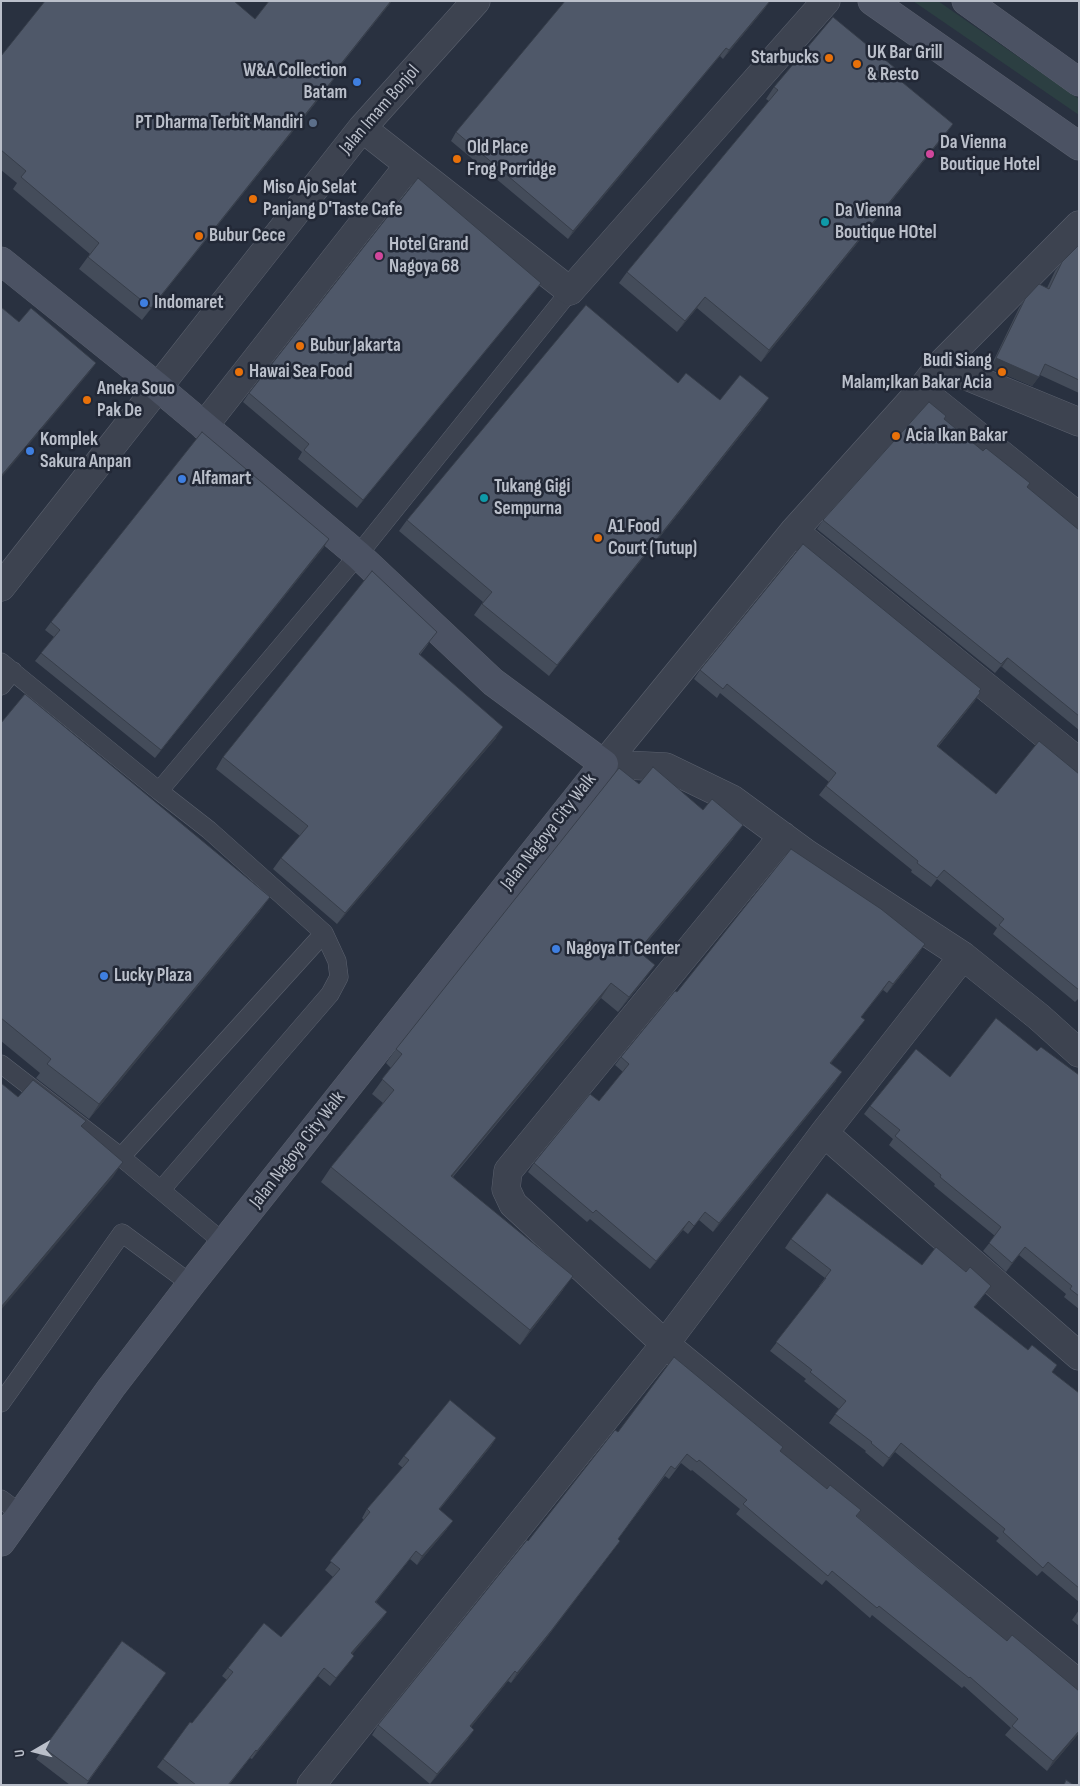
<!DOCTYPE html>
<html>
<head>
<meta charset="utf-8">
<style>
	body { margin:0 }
	#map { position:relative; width:1080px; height:1786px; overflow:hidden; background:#293140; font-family:"Sofia Sans Condensed",sans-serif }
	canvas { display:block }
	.frame { position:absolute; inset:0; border:2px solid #babfca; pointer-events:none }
	.north { position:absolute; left:10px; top:1726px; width:50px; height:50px; -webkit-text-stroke:4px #222836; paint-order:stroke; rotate:262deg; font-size:14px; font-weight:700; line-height:20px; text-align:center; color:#babfca }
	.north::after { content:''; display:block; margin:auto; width:18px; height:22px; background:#babfca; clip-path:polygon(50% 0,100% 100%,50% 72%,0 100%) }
</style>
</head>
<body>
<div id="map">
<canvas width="1080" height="1786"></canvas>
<div class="frame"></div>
<div class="north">U</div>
</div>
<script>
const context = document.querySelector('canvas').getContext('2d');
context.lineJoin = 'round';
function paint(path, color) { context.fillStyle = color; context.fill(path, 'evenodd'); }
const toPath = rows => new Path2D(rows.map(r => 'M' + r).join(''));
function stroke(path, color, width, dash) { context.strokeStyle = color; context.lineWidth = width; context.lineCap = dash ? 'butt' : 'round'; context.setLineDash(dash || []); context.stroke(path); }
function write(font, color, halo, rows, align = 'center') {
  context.font = font + ' "Sofia Sans Condensed",sans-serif'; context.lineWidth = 5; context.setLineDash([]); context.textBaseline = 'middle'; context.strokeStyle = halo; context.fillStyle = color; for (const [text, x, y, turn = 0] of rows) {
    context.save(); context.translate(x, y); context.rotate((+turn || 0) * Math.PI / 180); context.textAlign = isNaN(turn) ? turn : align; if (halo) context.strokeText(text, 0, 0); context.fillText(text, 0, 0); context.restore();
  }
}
paint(toPath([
	[913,1,938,1,1079,99,1079,115]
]), '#2c3f42');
const lane = toPath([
	[1,662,159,791,209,830,324,933,337,961,339,977,330,994,161,1190],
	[1,686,13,671],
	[159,791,358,555,570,291],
	[1,1064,121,1157],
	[224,1243,121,1157,324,933],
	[1,1403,122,1233,191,1284],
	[1,1499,21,1514]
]);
const street = toPath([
	[362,128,570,291,826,1],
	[940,365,1079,422],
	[921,390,1079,517],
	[204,426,409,165],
	[794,531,1079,762],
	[1,587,362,128,476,1],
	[604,764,794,531,921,390,940,365,1079,225],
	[604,764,666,767,732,799,807,854,963,956,1039,1017,1079,1053],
	[783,836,508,1171,506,1189,513,1204,665,1344,1079,1684],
	[824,1133,1079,1356],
	[311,1785,665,1344,824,1133,963,956]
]);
const secondary = toPath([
	[872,1,1079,146],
	[966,1,1079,82],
	[1,261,159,388,358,555,493,682,604,764,191,1284,111,1388,1,1542]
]);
stroke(lane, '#5b616e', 19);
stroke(street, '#5b616e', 29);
stroke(secondary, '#5b616e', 29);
stroke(lane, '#3d4350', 18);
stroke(street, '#3d4350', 28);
stroke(secondary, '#4b5263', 28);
paint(toPath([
	[269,1,392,1,337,70,330,85,142,320,79,269,90,254,13,189,17,183,1,170,1,56,255,19],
	[766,7,723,59,720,56,568,239,451,141,456,132],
	[891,73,953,124,945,135,761,362,697,308,677,332,619,283,627,272,769,101,766,99,774,87],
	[1079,245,1079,393,1040,375,1032,386,990,368,1019,308,1025,299,1047,288,1055,271,1062,262],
	[541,283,535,291,357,508,298,459,302,452,243,402,249,393],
	[678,383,720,400,761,410,549,676,474,615,483,602,399,531,407,520],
	[944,419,1079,530,1079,730,1002,667,1000,667,995,673,817,529,823,520],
	[324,547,155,758,35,661,54,637,45,630,51,622],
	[429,643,420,655,496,738,337,924,273,869,281,858,300,836,216,769,223,757],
	[700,670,979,692,980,693,974,702,938,747,996,794,1079,774,1079,998,1075,1002,993,934,997,928,937,879,931,887,911,872,912,870,819,795,829,782,720,693,717,698,694,679],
	[1,723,270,897,259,912,89,1119,36,1078,40,1073,1,1041],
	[639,784,703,810,733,839,639,952,645,979,618,1012,601,998,453,1177,563,1290,520,1345,321,1182,331,1167,383,1103,372,1094,391,1068,386,1063,396,1049],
	[919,953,887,993,883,990,861,1017,859,1028,831,1063,836,1081,713,1232,699,1220,688,1234,683,1230,650,1269,590,1219,587,1222,528,1172,534,1163,599,1101,623,1072,615,1065,621,1057,677,992],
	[1037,1051,1079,1075,1079,1309,1064,1297,1066,1294,1019,1255,1006,1272,983,1251,995,1236,934,1186,935,1184,889,1145,893,1139,864,1114,870,1106,950,1077],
	[791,1239,922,1265,966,1272,991,1286,974,1308,1028,1350,1057,1365,1052,1372,1079,1393,1079,1602,1042,1571,1037,1576,996,1541,999,1538,895,1452,883,1467,865,1452,866,1451,829,1423,839,1409,804,1381,806,1379,770,1351,820,1287,819,1286,825,1278,785,1248],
	[618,1432,780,1451,827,1489,861,1510,857,1516,1007,1641,1079,1691,1079,1733,1047,1771,1005,1735,1011,1728,964,1686,962,1688,872,1615,870,1618,826,1580,822,1585,736,1514,740,1509,692,1470,691,1471,681,1463,669,1479,665,1476,618,1539,620,1541,613,1550,545,1640,511,1683,508,1681,471,1727,468,1739,430,1784,372,1735,378,1725],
	[496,1438,491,1446,440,1509,447,1529,417,1565,410,1559,376,1602,387,1612,381,1620,352,1654,348,1664,330,1686,318,1676,252,1759,250,1758,229,1785,180,1785,157,1767,163,1759,227,1680,222,1676,228,1668,281,1637,333,1577,325,1570,364,1520,362,1518,367,1509,403,1468,398,1464,404,1456],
	[1079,1610,1079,1626,1072,1620],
	[122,1641,166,1673,86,1785,70,1785,36,1759]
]), '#444c5a');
paint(toPath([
	[391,1,392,1,327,82,336,70],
	[770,1,766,7,723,59,729,50],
	[726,48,720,56,568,239,573,231],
	[339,72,330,85,142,320,151,308],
	[953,124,945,135,761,362,769,350],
	[541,283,535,291,357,508,363,500],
	[705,297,697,308,677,332,685,321],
	[996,358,1039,377,1032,386,990,368],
	[96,363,89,373,1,478,1,476],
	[769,398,761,410,549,676,557,665],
	[329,539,324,547,155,758,161,750],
	[1007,658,1008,658,1002,667,1000,667,995,673],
	[980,693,974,702,931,755,937,746],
	[503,727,496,738,337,924,345,913],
	[743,825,733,839,628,965,638,951],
	[270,897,259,912,89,1119,99,1104],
	[925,944,919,953,887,993,893,984],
	[655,965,645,979,618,1012,629,997],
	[889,981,883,990,855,1025,861,1017],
	[611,983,601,998,441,1190,451,1176],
	[865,1020,859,1028,825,1071,830,1063],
	[842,1072,836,1081,713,1232,719,1223],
	[123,1162,113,1177,1,1310,1,1307],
	[689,1221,683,1230,650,1269,656,1261],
	[1025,1247,1019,1255,1006,1272,1012,1263],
	[573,1276,563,1290,520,1345,530,1330],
	[496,1438,491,1446,433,1517,439,1509],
	[901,1443,895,1452,883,1467,889,1458],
	[453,1521,447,1529,417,1565,422,1556],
	[620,1541,545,1640,511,1683,517,1673],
	[416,1551,410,1559,369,1610,375,1602],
	[387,1612,381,1620,346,1662,351,1653],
	[354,1656,348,1664,330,1686,336,1678],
	[324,1668,318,1676,252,1759,257,1751],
	[515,1671,508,1681,464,1736,470,1726],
	[474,1730,468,1739,430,1784,437,1774],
	[1079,1731,1079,1733,1047,1771,1053,1761]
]), '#373e4a');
const building = toPath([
	[45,1,234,1,255,19,269,1,391,1,336,70,339,72,151,308,88,257,99,243,21,177,26,171,1,150,1,56,45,1],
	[565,1,770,1,729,50,726,48,573,231,456,132,565,1],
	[833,17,895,68,891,73,953,124,769,350,705,297,685,321,627,272,778,90,774,87,833,17],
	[418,178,541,283,363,500,304,450,309,444,249,393,418,178],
	[1079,245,1079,380,1045,364,1039,377,996,358,1025,299,1039,284,1049,289,1062,262,1079,245],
	[586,305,678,383,686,373,720,400,740,375,769,398,557,665,482,604,492,592,407,520,586,305],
	[1,307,19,322,31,308,96,363,1,476,1,307],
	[929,402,946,416,944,419,983,451,986,448,1030,483,1027,487,1079,530,1079,716,1008,658,1007,658,1001,664,823,520,929,402],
	[202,432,329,539,161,750,41,653,60,630,51,622,202,432],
	[803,544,981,689,979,691,980,693,937,746,996,794,1039,741,1079,774,1079,990,999,925,1004,919,944,870,937,878,917,863,918,861,826,786,836,773,727,684,723,689,700,670,803,544],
	[372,571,437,632,419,654,503,727,345,913,281,858,308,826,223,757,372,571],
	[25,694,270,897,99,1104,47,1064,51,1059,1,1018,1,723,25,694],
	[653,767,703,810,712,799,743,825,638,951,655,965,629,997,611,983,451,1176,573,1276,530,1330,331,1167,394,1090,382,1079,402,1054,396,1049,619,768,639,784,653,767],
	[791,849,881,909,925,944,893,984,889,981,861,1017,865,1020,830,1063,842,1072,719,1223,705,1212,694,1226,689,1221,656,1261,596,1210,593,1213,534,1163,590,1094,599,1101,629,1064,621,1057,675,991,677,992,791,849],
	[996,1018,1037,1051,1041,1047,1079,1075,1079,1296,1070,1289,1072,1286,1025,1247,1012,1263,989,1243,1001,1227,940,1177,941,1175,895,1136,900,1130,870,1106,916,1049,950,1077,996,1018],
	[33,1080,86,1121,81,1126,123,1162,1,1307,1,1083,18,1097,33,1080],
	[827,1193,922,1265,936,1247,966,1272,970,1267,991,1286,974,1307,1028,1350,1032,1345,1057,1365,1052,1372,1079,1393,1079,1588,1048,1562,1043,1568,1003,1532,1005,1529,901,1443,889,1458,871,1443,872,1442,835,1414,846,1401,810,1372,812,1370,776,1342,826,1278,825,1278,831,1270,791,1239,827,1193],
	[674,1357,783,1447,780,1451,827,1489,830,1485,861,1510,856,1516,918,1568,1007,1641,1012,1635,1079,1691,1079,1731,1053,1761,1012,1726,1018,1719,970,1677,969,1678,879,1606,877,1608,832,1571,828,1576,743,1504,747,1500,699,1460,697,1462,687,1454,675,1469,671,1466,618,1539,620,1541,551,1631,517,1673,515,1671,470,1726,474,1730,437,1774,378,1725,527,1540,528,1541,615,1430,618,1432,674,1357],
	[450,1400,496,1438,439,1509,453,1521,422,1556,416,1551,375,1602,387,1612,351,1653,354,1656,336,1678,324,1668,257,1751,256,1750,228,1785,196,1785,163,1759,190,1722,192,1723,233,1672,228,1668,264,1623,281,1637,340,1569,330,1561,370,1512,367,1509,409,1460,404,1456,450,1400],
	[122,1641,166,1673,88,1781,44,1748,122,1641],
	[1066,1780,1074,1785,1064,1785,1066,1780]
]);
paint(building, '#4f5869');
stroke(building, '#373e4a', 1);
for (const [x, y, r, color] of [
	[829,58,5,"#e8710a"],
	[857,64,5,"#e8710a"],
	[357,82,5,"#3f7fe0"],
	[313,123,5,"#5c6f8a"],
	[930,154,5,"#d1479c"],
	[457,159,5,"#e8710a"],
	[253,199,5,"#e8710a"],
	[825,222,5,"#0f9aa8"],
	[199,236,5,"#e8710a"],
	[379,256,5,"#d1479c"],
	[144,303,5,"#3f7fe0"],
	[300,346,5,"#e8710a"],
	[239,372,5,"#e8710a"],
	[1002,372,5,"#e8710a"],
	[87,400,5,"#e8710a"],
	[896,436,5,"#e8710a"],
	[30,451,5,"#3f7fe0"],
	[182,479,5,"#3f7fe0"],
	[484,498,5,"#0f9aa8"],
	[598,538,5,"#e8710a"],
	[556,949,5,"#3f7fe0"],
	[104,976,5,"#3f7fe0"]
]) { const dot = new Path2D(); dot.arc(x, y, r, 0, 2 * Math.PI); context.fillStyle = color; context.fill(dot); stroke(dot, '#222836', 2); }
write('bold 19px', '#babfca', '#222836', [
	["UK Bar Grill",867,53],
	["& Resto",867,75],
	["Starbucks",819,58,"right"],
	["W&A Collection",347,71,"right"],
	["Batam",347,93,"right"],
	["PT Dharma Terbit Mandiri",303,123,"right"],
	["Da Vienna",940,143],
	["Boutique Hotel",940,165],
	["Old Place",467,148],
	["Frog Porridge",467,170],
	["Miso Ajo Selat",263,188],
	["Panjang D'Taste Cafe",263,210],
	["Da Vienna",835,211],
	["Boutique HOtel",835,233],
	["Bubur Cece",209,236],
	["Hotel Grand",389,245],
	["Nagoya 68",389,267],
	["Indomaret",154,303],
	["Bubur Jakarta",310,346],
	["Budi Siang",992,361,"right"],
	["Malam;Ikan Bakar Acia",992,383,"right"],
	["Hawai Sea Food",249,372],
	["Aneka Souo",97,389],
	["Pak De",97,411],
	["Acia Ikan Bakar",906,436],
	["Komplek",40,440],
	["Sakura Anpan",40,462],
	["Alfamart",192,479],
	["Tukang Gigi",494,487],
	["Sempurna",494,509],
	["A1 Food",608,527],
	["Court (Tutup)",608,549],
	["Nagoya IT Center",566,949],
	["Lucky Plaza",114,976]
], 'left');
write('19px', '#babfca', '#222836', [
	["Jalan Imam Bonjol",380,110,-49],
	["Jalan Nagoya City Walk",549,832,-52],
	["Jalan Nagoya City Walk",298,1150,-52]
]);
</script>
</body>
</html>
